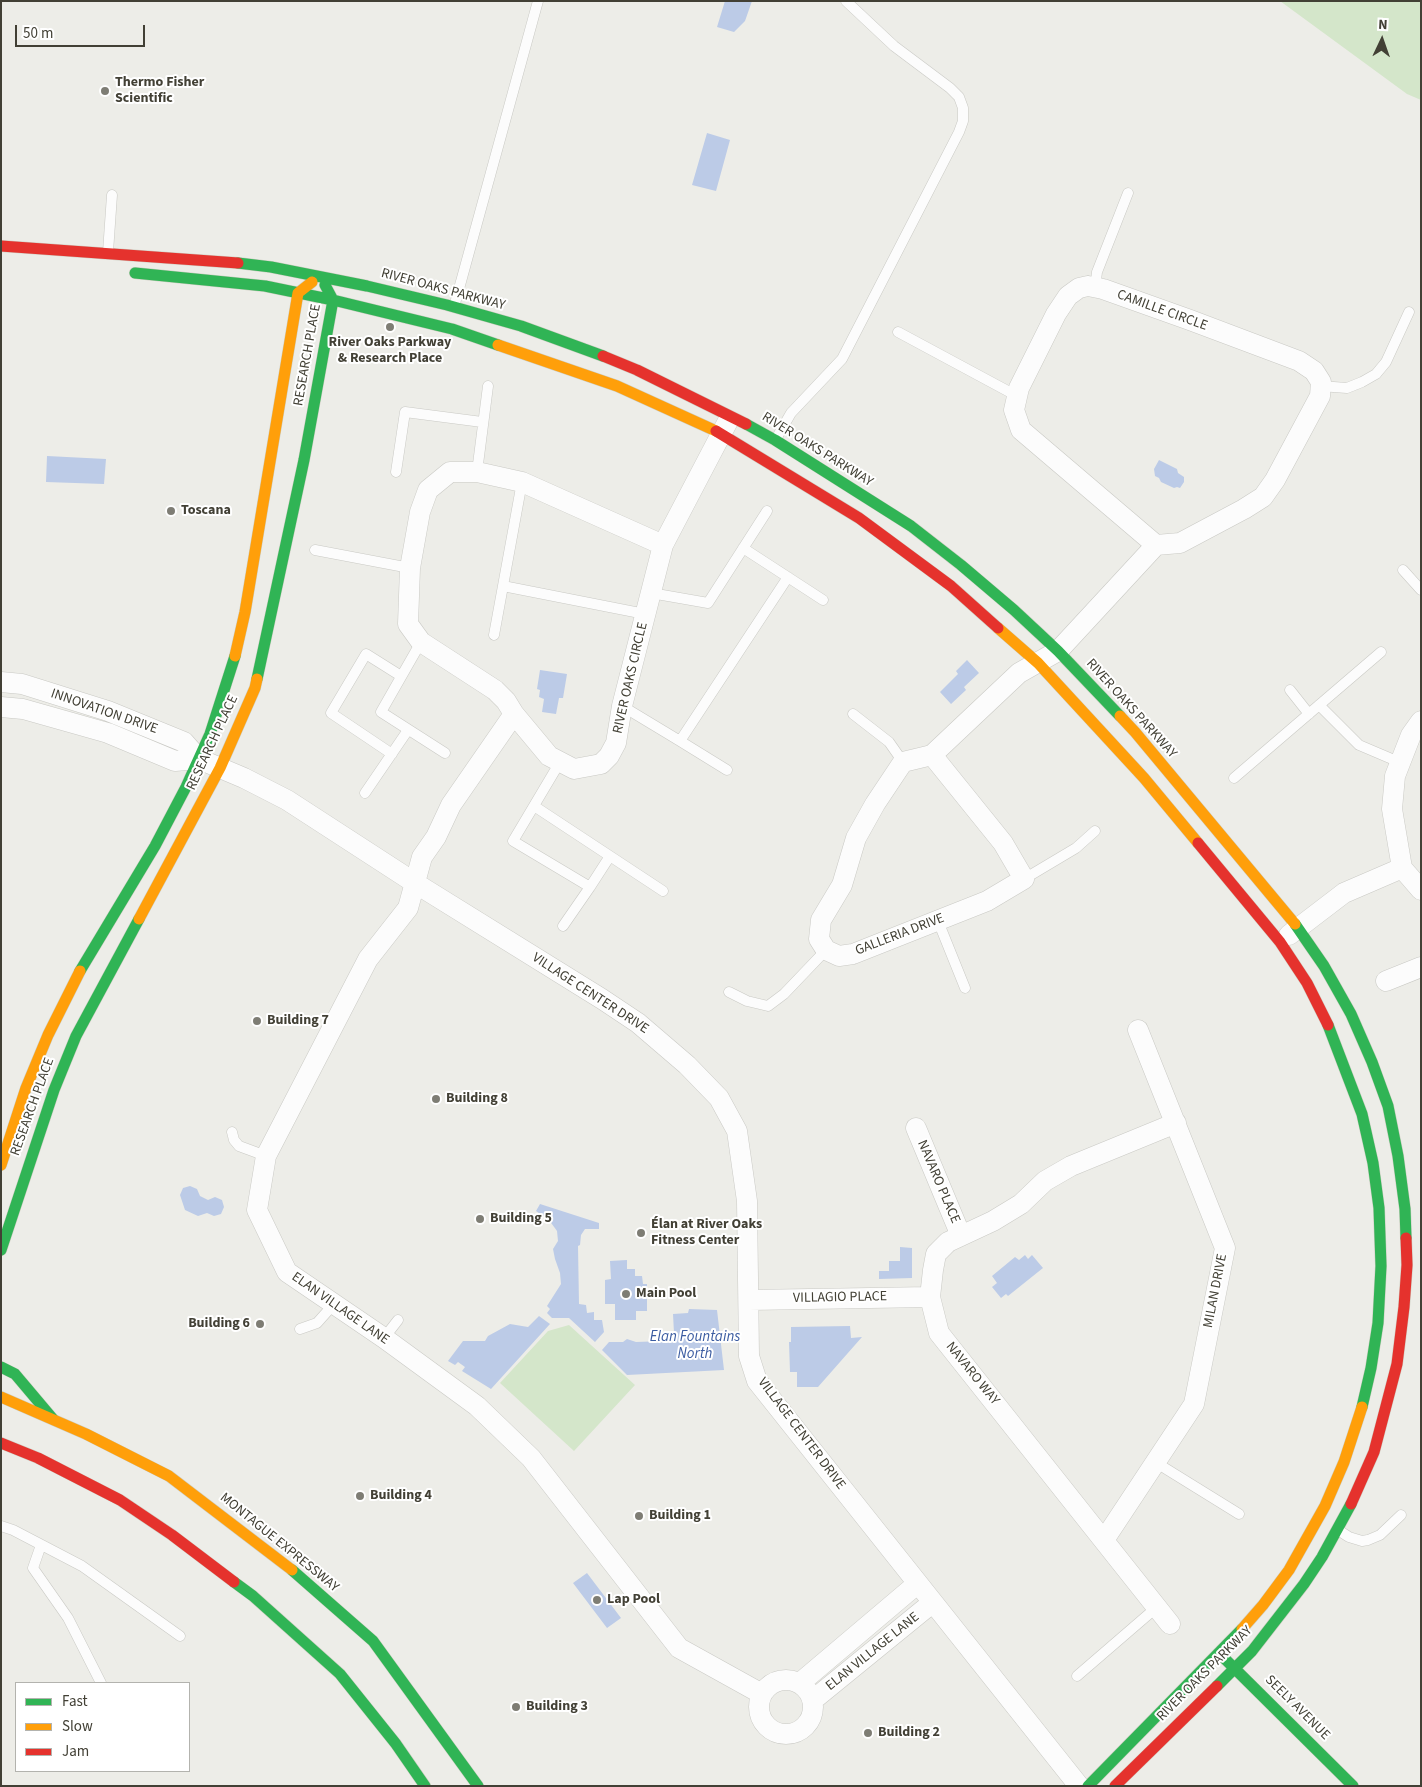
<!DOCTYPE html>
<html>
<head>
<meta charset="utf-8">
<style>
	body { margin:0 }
	#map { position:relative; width:1422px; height:1787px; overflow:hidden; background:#edede8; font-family:"Source Sans 3",sans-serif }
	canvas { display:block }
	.frame { position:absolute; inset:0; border:2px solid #424035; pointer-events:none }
	.legend { position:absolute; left:15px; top:1682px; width:175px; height:90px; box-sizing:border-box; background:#fff; border:1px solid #b3b3ae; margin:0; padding:6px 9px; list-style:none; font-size:15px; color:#424035 }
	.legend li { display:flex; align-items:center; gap:10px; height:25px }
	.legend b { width:25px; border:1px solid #b3b3ae }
	.north { position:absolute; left:1357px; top:15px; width:50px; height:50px; -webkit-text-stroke:4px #fff; paint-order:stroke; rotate:3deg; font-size:14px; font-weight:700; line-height:20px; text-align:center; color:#424035 }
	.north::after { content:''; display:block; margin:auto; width:18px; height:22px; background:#424035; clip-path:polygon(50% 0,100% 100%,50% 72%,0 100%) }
	.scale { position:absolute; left:15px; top:25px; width:130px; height:22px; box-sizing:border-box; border:2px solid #424035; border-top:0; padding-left:6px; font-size:15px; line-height:18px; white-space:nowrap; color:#424035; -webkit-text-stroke:4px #fff; paint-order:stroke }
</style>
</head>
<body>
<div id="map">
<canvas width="1422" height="1787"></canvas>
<div class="frame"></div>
<ul class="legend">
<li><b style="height:6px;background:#30b455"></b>Fast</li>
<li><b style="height:6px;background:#ff9f0a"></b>Slow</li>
<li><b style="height:6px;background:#e5322d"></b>Jam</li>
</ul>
<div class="north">N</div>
<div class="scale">50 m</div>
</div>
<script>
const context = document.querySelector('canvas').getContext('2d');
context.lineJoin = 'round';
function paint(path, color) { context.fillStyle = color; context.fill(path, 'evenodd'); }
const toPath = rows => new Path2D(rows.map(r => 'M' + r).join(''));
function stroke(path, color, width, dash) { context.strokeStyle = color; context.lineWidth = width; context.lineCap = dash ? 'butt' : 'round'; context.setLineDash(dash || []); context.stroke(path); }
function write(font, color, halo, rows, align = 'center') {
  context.font = font + ' "Source Sans 3",sans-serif'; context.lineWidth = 4; context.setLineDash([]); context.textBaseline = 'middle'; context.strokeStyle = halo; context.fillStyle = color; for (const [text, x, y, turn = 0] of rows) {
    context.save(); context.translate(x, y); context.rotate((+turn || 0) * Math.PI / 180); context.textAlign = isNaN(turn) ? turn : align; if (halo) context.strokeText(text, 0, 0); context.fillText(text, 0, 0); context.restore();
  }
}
paint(toPath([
	[1280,1,1421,1,1421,100,1407,94],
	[569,1325,635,1385,574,1451,500,1383,548,1331]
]), '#d4e6ca');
paint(toPath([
	[725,1,752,1,745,21,734,32,717,27],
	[707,133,730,140,716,191,692,185],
	[47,456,106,459,104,484,46,482],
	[1159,460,1177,469,1178,473,1184,477,1184,482,1180,488,1177,487,1174,488,1161,482,1159,478,1155,476,1154,469],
	[967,660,979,673,964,687,966,690,951,704,940,692,958,674,956,671],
	[540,670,567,674,563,698,559,698,556,714,542,712,544,699,539,697,540,690,537,689],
	[190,1186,197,1189,200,1196,208,1200,215,1197,222,1200,224,1207,221,1214,214,1216,207,1213,198,1216,185,1210,180,1195,183,1188],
	[540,1204,599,1223,599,1229,585,1229,581,1235,580,1245,578,1246,579,1304,586,1305,587,1313,594,1312,594,1320,602,1320,604,1332,595,1342,569,1318,552,1318,547,1313,550,1309,547,1306,561,1284,560,1273,555,1259,553,1249,558,1241,557,1231,549,1220,536,1211],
	[900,1247,912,1248,912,1278,879,1279,879,1271,889,1271,889,1261,900,1261],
	[1025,1255,1028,1259,1032,1255,1043,1268,1008,1296,1006,1294,1001,1298,992,1287,997,1283,992,1276,1015,1257,1019,1260],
	[627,1260,627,1269,635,1269,635,1276,642,1276,643,1284,647,1284,647,1311,636,1311,636,1320,615,1320,615,1304,605,1304,605,1280,611,1279,610,1261],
	[689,1309,717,1310,724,1370,627,1375,602,1350,609,1342,623,1342,627,1339,636,1342,665,1341,665,1337,669,1337,670,1333,674,1333,673,1314,688,1313],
	[539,1316,550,1324,491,1389,462,1371,465,1367,458,1362,455,1365,448,1361,463,1341,485,1341,488,1336,510,1324,528,1327],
	[850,1326,851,1338,862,1337,818,1387,797,1387,797,1372,790,1372,789,1342,791,1342,791,1327],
	[587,1573,621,1618,607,1628,573,1583]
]), '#bccbe7');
const lane = toPath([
	[108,252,112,195],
	[1095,288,1097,272,1128,193],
	[454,307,538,1],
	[898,332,1017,396],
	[1320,386,1347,388,1362,382,1376,374,1386,362,1409,312],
	[776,439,791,413,842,359,959,132,963,121,963,108,959,97,950,88,894,46,846,1],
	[396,472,405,412,482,422],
	[477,472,488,386],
	[743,548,823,600],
	[315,550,410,568],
	[1403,570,1421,590],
	[503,586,645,614],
	[651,593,708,603,767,511],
	[494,635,522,482],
	[421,642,381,712,445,753],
	[1290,690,1309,714],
	[1319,705,1359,745,1399,762],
	[622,706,680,741,788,577],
	[853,714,889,742,903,762],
	[680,741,727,770],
	[392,754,331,713,366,654,401,676],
	[560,762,513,841,590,887,610,856],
	[1234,778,1381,652],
	[365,793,408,730],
	[534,806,663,891],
	[1024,879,1076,848,1095,831],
	[938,921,965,988],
	[563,926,590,887],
	[729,992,747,1001,768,1006,784,994,826,950],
	[232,1132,234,1140,239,1146,266,1156],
	[300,1329,317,1323,333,1305],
	[384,1338,398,1320],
	[1155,1462,1239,1514],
	[1,1526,13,1530,82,1566,180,1636],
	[1338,1530,1349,1537,1362,1541,1368,1540,1380,1535,1401,1515],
	[41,1545,33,1568,68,1618,101,1683],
	[1077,1676,1157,1607]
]);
const street = toPath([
	[1088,286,1103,289,1190,320,1299,361,1314,371,1321,382,1320,396,1275,480,1263,497,1244,509,1180,543,1156,545,1021,430,1014,410,1019,388,1056,314,1068,296,1079,288,1088,286],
	[663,545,522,482,477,472,450,472,428,490,420,512,410,568,408,624,421,642,495,690,506,701,514,714,549,756,574,769,601,764,609,756,616,743,622,706,663,545,728,421],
	[1,682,22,684,108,711,184,742,199,759,244,778,287,800,415,883,602,999,638,1023,687,1065,719,1098,737,1131,747,1201,749,1356,757,1381,1079,1786],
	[1,707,23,709,108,733,175,761,199,759],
	[514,714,451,805,436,837,422,857,408,908,368,959,266,1156,257,1210,287,1272,384,1338,477,1406,531,1458,679,1648,762,1694],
	[932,755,1003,843,1024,879,987,901,853,954,839,956,826,950,819,939,821,920,842,885,856,838,875,804,903,762,932,755],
	[932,755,1019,673,1058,651,1156,545],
	[1402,868,1392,809,1395,776,1411,735,1421,721],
	[1402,868,1421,890],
	[1289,935,1344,893,1402,868],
	[1386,981,1421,967],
	[916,1128,961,1236],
	[749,1300,930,1297],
	[1104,1540,1194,1404,1225,1248,1138,1030],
	[1170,1624,939,1333,930,1297,933,1270,936,1254,948,1242,993,1221,1021,1204,1045,1181,1071,1166,1176,1123],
	'759 1707a27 27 0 1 1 54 0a27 27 0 1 1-54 0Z',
	[800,1683,917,1584],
	[813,1700,932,1603]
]);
const fast = toPath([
	[238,263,271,267,367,286,447,305,521,326,603,356],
	[135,273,265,286,333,300,452,329,498,345],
	[746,424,775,440,911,526,961,565,1014,610,1058,651,1120,716],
	[257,679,304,460,333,300,325,285],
	[1295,924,1324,966,1351,1014,1372,1062,1388,1106,1398,1156,1405,1209,1406,1238],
	[80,971,155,846,186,787,210,734,235,656],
	[1328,1025,1362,1114,1373,1163,1379,1208,1381,1266,1378,1323,1371,1368,1362,1407],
	[1,1250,54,1090,76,1036,139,919],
	[1,1367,15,1374,53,1419],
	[292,1570,373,1641,478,1786],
	[234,1582,253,1596,340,1674,396,1744,425,1786],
	[1222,1656,1353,1786],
	[1217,1686,1252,1651,1304,1584,1322,1557,1351,1504],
	[1088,1786,1242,1629]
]);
const slow = toPath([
	[498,345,617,386,716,431],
	[998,628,1038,663,1144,778,1198,843],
	[235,656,245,612,298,293,312,282],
	[1120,716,1135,732,1295,924],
	[139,919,220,768,255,688,257,679],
	[1,1165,26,1088,48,1035,80,971],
	[1,1397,86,1434,169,1476,292,1570],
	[1242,1629,1263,1605,1289,1570,1325,1506,1344,1462,1362,1407]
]);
const jam = toPath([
	[1,246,238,263],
	[603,356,637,370,746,424],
	[716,431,859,518,951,586,998,628],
	[1198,843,1280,942,1307,983,1328,1025],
	[1,1443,38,1458,120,1500,172,1535,234,1582],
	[1351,1504,1374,1452,1397,1364,1404,1307,1407,1265,1406,1238],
	[1115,1786,1217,1686]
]);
stroke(lane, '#c9c9c4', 11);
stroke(street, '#c9c9c4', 21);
stroke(fast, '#cdcdc1', 12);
stroke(slow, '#cdcdc1', 12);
stroke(jam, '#cdcdc1', 12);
stroke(lane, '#fcfcfc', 10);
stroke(street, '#fcfcfc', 20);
stroke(fast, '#30b455', 11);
stroke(slow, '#ff9f0a', 11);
stroke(jam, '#e5322d', 11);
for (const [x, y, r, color] of [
	[105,91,5,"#7e7d74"],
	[390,327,5,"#7e7d74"],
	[171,511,5,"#7e7d74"],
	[257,1021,5,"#7e7d74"],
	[436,1099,5,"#7e7d74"],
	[480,1219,5,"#7e7d74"],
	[641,1233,5,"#7e7d74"],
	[626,1294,5,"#7e7d74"],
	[260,1324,5,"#7e7d74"],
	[360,1496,5,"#7e7d74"],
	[639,1516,5,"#7e7d74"],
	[597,1600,5,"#7e7d74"],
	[516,1707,5,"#7e7d74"],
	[868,1733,5,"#7e7d74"]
]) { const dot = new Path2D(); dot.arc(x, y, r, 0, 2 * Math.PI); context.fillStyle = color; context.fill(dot); stroke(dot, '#fff', 2); }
write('bold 14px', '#424035', '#fff', [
	["Thermo Fisher",115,83],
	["Scientific",115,99],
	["River Oaks Parkway",390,343,"center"],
	["& Research Place",390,359,"center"],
	["Toscana",181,511],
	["Building 7",267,1021],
	["Building 8",446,1099],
	["Building 5",490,1219],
	["Élan at River Oaks",651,1225],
	["Fitness Center",651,1241],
	["Main Pool",636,1294],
	["Building 6",250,1324,"right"],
	["Building 4",370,1496],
	["Building 1",649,1516],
	["Lap Pool",607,1600],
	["Building 3",526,1707],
	["Building 2",878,1733]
], 'left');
write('14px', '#424035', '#fff', [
	["RIVER OAKS PARKWAY",443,290,15],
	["CAMILLE CIRCLE",1162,311,20],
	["RESEARCH PLACE",308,355,-80],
	["RIVER OAKS PARKWAY",817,450,32],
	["RIVER OAKS CIRCLE",631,678,-77],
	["RIVER OAKS PARKWAY",1131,709,48],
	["INNOVATION DRIVE",104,712,19],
	["RESEARCH PLACE",213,743,-65],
	["GALLERIA DRIVE",900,935,-21],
	["VILLAGE CENTER DRIVE",590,994,33],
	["RESEARCH PLACE",33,1107,-70],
	["NAVARO PLACE",938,1182,67],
	["MILAN DRIVE",1216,1291,-79],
	["VILLAGIO PLACE",840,1298,-1],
	["ELAN VILLAGE LANE",340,1309,35],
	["NAVARO WAY",972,1374,51],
	["VILLAGE CENTER DRIVE",801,1434,53],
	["MONTAGUE EXPRESSWAY",279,1543,39],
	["ELAN VILLAGE LANE",873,1652,-39],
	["RIVER OAKS PARKWAY",1205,1674,-45],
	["SEELY AVENUE",1297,1708,45]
]);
write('italic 15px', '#3b5ca1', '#fff', [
	["Elan Fountains",695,1338],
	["North",695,1355]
]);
</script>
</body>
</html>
